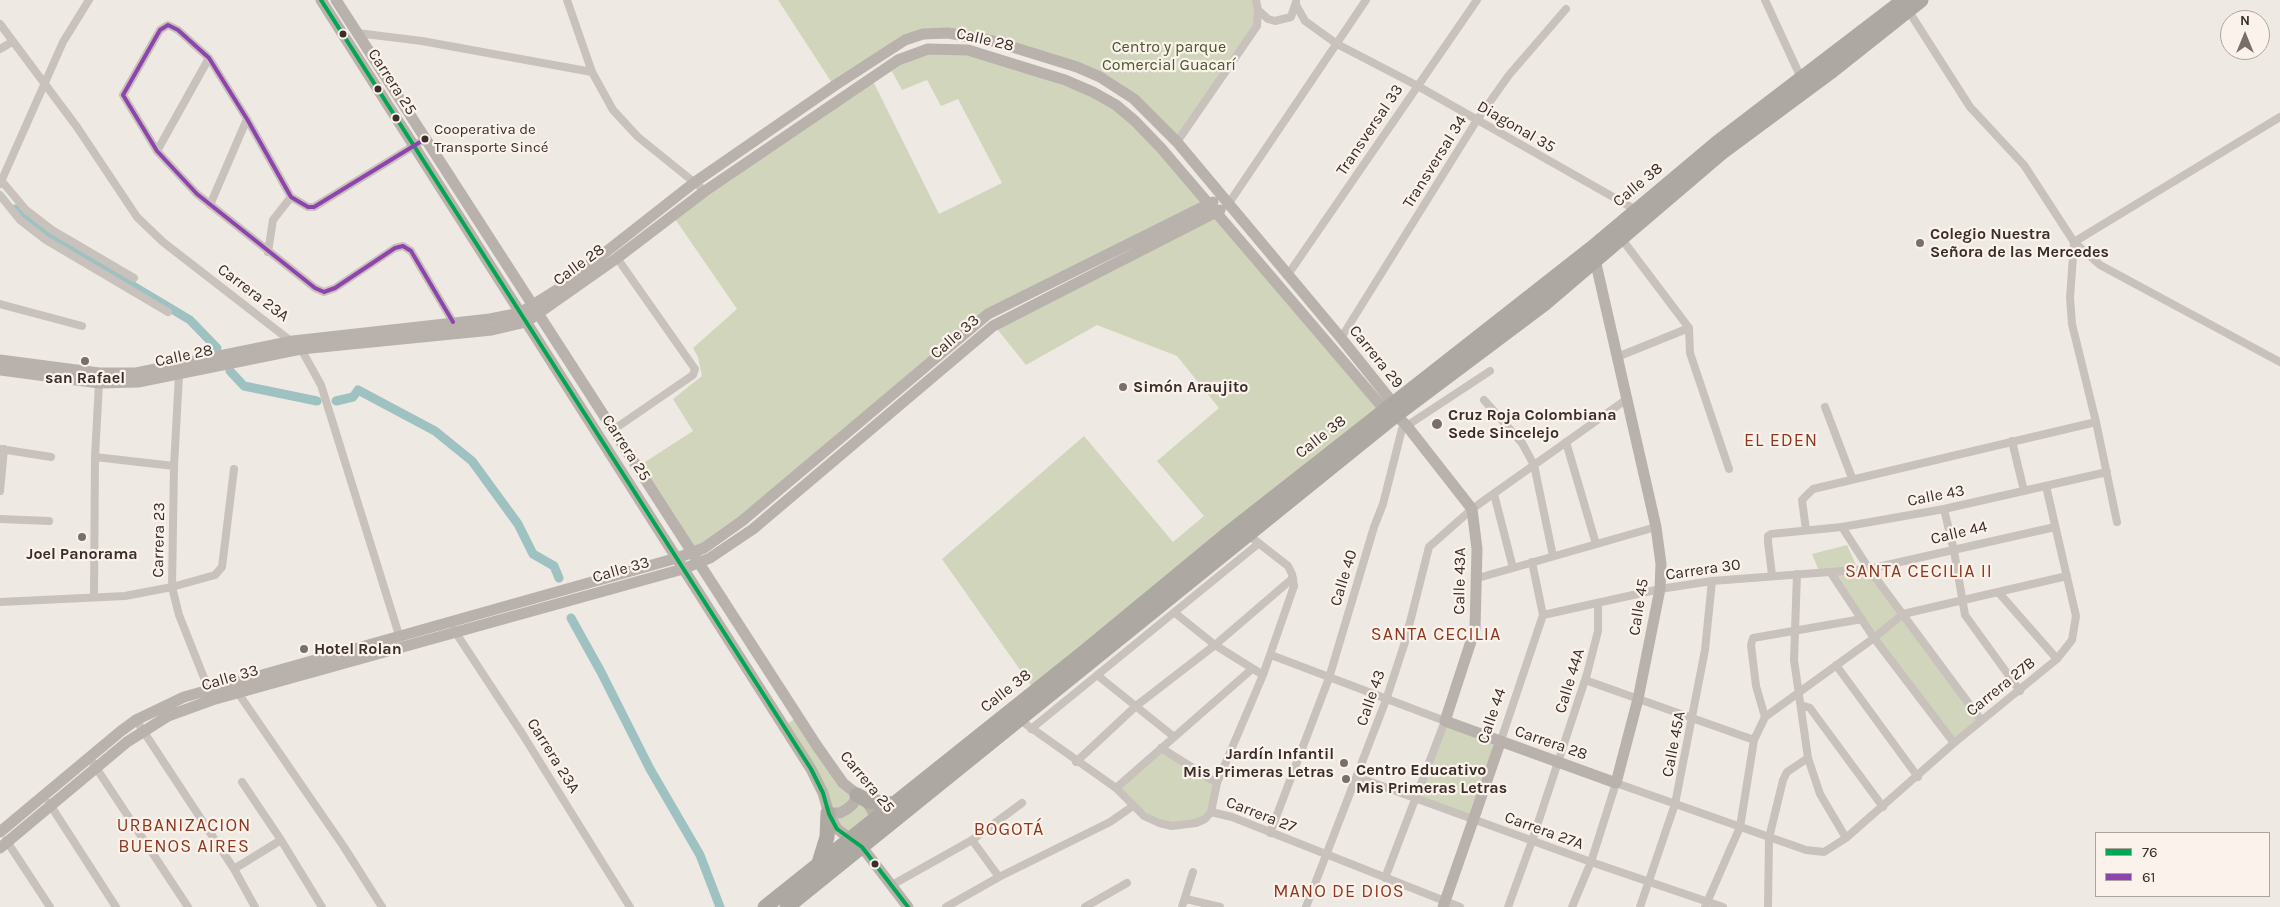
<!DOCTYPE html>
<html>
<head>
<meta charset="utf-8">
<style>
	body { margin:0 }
	#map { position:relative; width:2280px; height:907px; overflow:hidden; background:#efe9e3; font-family:Karla,sans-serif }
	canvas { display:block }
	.legend { position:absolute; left:2095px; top:832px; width:175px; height:65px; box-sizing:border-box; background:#fbf3eb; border:1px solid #ada49d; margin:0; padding:6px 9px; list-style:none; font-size:15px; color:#392e29 }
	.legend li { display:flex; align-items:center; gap:10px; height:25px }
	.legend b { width:25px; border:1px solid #ada49d }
	.north { position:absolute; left:2220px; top:10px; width:50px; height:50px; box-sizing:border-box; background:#fbf3eb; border:1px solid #ada49d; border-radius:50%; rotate:0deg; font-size:14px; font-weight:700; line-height:20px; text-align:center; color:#392e29 }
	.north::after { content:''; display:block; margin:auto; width:18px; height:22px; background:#796f6a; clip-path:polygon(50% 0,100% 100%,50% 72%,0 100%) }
</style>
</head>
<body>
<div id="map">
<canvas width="2280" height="907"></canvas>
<ul class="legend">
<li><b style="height:6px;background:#00a651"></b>76</li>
<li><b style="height:6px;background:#8e44ad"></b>61</li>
</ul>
<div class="north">N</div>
</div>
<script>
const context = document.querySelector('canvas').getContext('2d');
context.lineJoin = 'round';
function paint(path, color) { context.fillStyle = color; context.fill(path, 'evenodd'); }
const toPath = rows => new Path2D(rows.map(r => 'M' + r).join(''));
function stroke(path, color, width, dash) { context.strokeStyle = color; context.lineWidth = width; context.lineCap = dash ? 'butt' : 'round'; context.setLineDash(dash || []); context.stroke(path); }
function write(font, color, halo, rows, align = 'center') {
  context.font = font + ' Karla,sans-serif'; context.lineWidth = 4.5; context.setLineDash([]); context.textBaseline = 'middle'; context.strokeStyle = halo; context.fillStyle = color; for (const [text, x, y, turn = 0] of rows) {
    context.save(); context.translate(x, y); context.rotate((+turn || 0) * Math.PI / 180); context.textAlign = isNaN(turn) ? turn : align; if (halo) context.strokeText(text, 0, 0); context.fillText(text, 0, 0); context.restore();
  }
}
paint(toPath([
	[778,0,1256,0,1257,26,1177,142,1118,88,993,41,923,34,834,86],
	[968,50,1116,105,1208,205,988,314,742,521,691,553,638,470,645,462,693,431,673,399,702,376,698,357,693,348,737,309,673,216,871,77,939,214,1002,183,958,99,941,106,927,80,902,90,889,66,913,53],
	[1214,213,1384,409,1035,691,942,559,1084,436,1173,542,1204,516,1157,461,1219,408,1177,356,1097,325,1026,365,994,325],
	[1847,545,1857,567,1819,571,1812,554],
	[1869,569,1981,720,1954,743,1831,573],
	[799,716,876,818,847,841,783,727],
	[1445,721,1500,743,1474,820,1416,798],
	[1161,748,1217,783,1211,812,1196,823,1159,823,1116,788]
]), '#d0d5bc');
stroke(toPath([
	[15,209,33,224,68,247,190,320,217,348],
	[230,371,244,386,317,401],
	[336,401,353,397,358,390,435,431,472,461,518,524,533,554,554,566,559,578],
	[571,618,601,672,650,769,700,855,720,907]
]), '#9ec1c1', 9);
stroke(toPath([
	[567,0,592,72,613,110,638,137,705,191],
	[1256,0,1258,10,1268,19,1275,21,1291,17,1296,2],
	[1765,0,1802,80],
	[1296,5,1305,21,1337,44,1416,85,1636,210],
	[1908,10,1970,107,2024,165,2074,242,2100,265,2280,362],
	[0,24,77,127,137,217,163,242,301,349,321,385,399,635],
	[357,33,422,41,592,72],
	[0,49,12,42],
	[425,139,314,207,308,207,291,197,247,119,209,58,178,30,168,25,160,30,123,95,157,151,197,194,315,288,324,292,335,288,395,248,403,246,411,251,453,322],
	[1177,142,1257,26,1258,10],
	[157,151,209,58],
	[0,179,26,210,52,230,134,278],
	[0,184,63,42,89,0],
	[0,195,20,220,46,240,168,312],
	[210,205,247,119],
	[1227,206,1366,0],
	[1621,238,1689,328,1690,353,1729,469],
	[2074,242,2070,298,2072,324,2096,422,2117,522],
	[2074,242,2280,117],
	[268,252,273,220,291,197],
	[1287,276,1477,0],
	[0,304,82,326],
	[1341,338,1477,120,1509,75,1566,9],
	[1617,357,1689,328],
	[179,375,174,466,172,587,179,615,210,693],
	[1484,400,1522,443,1534,465,1553,556],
	[1825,407,1852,478],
	[613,430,693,375,695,369,617,258],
	[2012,441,2024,491],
	[1566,442,1596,544],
	[0,449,51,457],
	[95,457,174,466],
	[0,491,4,449],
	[1494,494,1513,568],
	[1944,509,1954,551,1965,615,2020,691],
	[0,519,49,521],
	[1842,527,1869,569,1981,720],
	[1806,530,1802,500,1813,489,2096,422],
	[1831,573,1874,638,1954,743],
	[1797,574,1794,660,1808,758,1820,794,1846,838],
	[1772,575,1768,542,1768,536,1771,534,1842,527,1944,509,2107,472],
	[1478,578,1656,527],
	[1999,593,2057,659],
	[94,597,95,457,99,383],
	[0,602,125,596,172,587,215,575,222,567,234,469],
	[1175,613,1215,645,1263,675],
	[1543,615,1660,589,1712,581,1869,569,2055,527],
	[454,630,523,735,630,907],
	[1271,655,1445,721,1385,878],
	[1836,665,1918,777],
	[1097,675,1173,736],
	[1585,680,1754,740],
	[236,690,344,847,382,907],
	[1801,705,1810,708,1883,807],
	[1765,717,1756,686,1751,645,1753,638,1862,619],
	[136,720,234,869,255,907],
	[1020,720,1116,788,1144,816,1159,823,1172,826,1196,823,1205,819,1211,812,1232,817,1460,907],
	[1031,729,1258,544],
	[1500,743,1543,615,1532,562],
	[1161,748,1217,783],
	[89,757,188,907],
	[1076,762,1136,706,1215,645,1293,578],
	[1357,777,1591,862,1723,907],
	[242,782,281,840,322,907],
	[1116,788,1252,669],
	[49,803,116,907],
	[1211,812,1217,783,1263,675,1294,586,1292,574,1288,566,1247,534],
	[1270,833,1329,678,1374,527,1383,504,1402,429,1490,371],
	[6,840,50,907],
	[972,840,999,877],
	[234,869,281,840],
	[892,885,972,840,1022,803],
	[1186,899,1220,907],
	[946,907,999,877,1110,822,1133,806],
	[1085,907,1127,883],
	[1182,907,1193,872],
	[1306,907,1386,700,1405,642,1429,547,1472,509,1627,399],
	[1508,907,1532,841,1587,674,1598,631,1598,603],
	[1572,907,1591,862,1616,783,1806,850,1824,852,1846,838,1954,743,2057,659,2072,640,2076,616,2046,486],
	[1640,907,1675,804,1705,650,1712,581],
	[1705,907,1740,827,1754,740,1765,717,1874,638,1903,614,2067,576],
	[1768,907,1769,838,1783,780,1787,772,1808,758]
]), '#c8c1bc', 8);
stroke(toPath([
	[321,0,811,769,823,793,829,814,837,829,862,847,908,907],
	[336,0,817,746,843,783,867,802,880,823],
	[0,360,99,373,136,373,293,341,490,319,520,313,560,288,695,182,834,86,905,40,923,34,948,33,993,41,1077,67,1100,77,1134,99,1177,142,1341,338,1393,403,1395,410],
	[0,370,99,383,138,382,301,349,492,330,526,322,617,258,705,191,898,60,928,49,968,50,1065,80,1093,92,1116,105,1135,121,1161,148,1384,409,1396,415,1407,426,1472,509,1477,549,1475,629,1445,721,1616,783,1638,699,1660,589,1661,564,1656,527,1594,255],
	[828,813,840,813,847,809,853,804,857,795],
	[0,832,121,731,136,720,184,697,677,558,704,548,742,521,988,314,1213,202],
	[0,848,127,742,168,716,212,700,683,569,710,558,753,529,993,326,1220,210],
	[1443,907,1500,743]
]), '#b9b1ac', 11);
stroke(toPath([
	[857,795,868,801,893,804],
	[819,863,827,837,828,813],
	[765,907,1083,653,1225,536,1592,248,1717,143,1904,0],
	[787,907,1396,415,1544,304,1721,153,1829,73,1921,0]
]), '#aea8a2', 15);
stroke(toPath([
	[321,0,811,769,823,793,829,814,837,829,862,847,908,907]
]), '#00a651', 4);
stroke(toPath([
	[425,139,314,207,308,207,291,197,247,119,209,58,178,30,168,25,160,30,123,95,157,151,197,194,315,288,324,292,335,288,395,248,403,246,411,251,453,322]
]), '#8e44ad', 4);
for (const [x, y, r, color] of [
	[343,34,4.5,"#392e29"],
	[378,89,4.5,"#392e29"],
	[396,118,4.5,"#392e29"],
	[425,139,4.5,"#392e29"],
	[1920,243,5,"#796f6a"],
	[85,361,5,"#796f6a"],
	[1123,387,5,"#796f6a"],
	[1437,424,6,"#796f6a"],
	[82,537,5,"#796f6a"],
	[304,649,5,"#796f6a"],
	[1344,763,5,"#796f6a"],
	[1346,779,5,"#796f6a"],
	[875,864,4.5,"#392e29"]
]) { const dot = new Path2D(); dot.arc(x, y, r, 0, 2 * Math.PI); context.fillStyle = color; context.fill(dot); stroke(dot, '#fbf3eb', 2); }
write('15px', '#392e29', '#fbf3eb', [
	["Cooperativa de",434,130],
	["Transporte Sincé",434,148]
], 'left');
write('16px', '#392e29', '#fbf3eb', [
	["Calle 28",985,40,13],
	["Carrera 25",392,82,57],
	["Diagonal 35",1516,127,30],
	["Transversal 33",1370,130,-56],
	["Transversal 34",1435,162,-58],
	["Calle 38",1638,185,-40],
	["Calle 28",579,265,-36],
	["Carrera 23A",253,293,37],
	["Calle 33",955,337,-41],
	["Calle 28",184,356,-12],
	["Carrera 29",1376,357,51],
	["Calle 38",1321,437,-38],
	["Carrera 25",626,448,57],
	["Calle 43",1936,496,-11],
	["Calle 44",1959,533,-13],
	["Carrera 23",159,540,-89],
	["Calle 33",621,570,-16],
	["Carrera 30",1703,570,-8],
	["Calle 40",1344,578,-73],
	["Calle 43A",1460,581,-89],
	["Calle 45",1639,607,-81],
	["Calle 33",230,678,-16],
	["Calle 44A",1570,681,-73],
	["Carrera 27B",2001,687,-39],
	["Calle 38",1006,691,-38],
	["Calle 43",1371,698,-71],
	["Calle 44",1492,716,-71],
	["Carrera 28",1551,743,19],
	["Calle 45A",1674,744,-79],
	["Carrera 23A",553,756,58],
	["Carrera 25",867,782,50],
	["Carrera 27",1261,815,21],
	["Carrera 27A",1544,831,20]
]);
write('16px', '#49592c', '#fbf3eb', [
	["Centro y parque",1169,47],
	["Comercial Guacarí",1169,65]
]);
write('bold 16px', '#392e29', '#fbf3eb', [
	["Colegio Nuestra",1930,234],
	["Señora de las Mercedes",1930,252],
	["san Rafael",85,378,"center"],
	["Simón Araujito",1133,387],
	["Cruz Roja Colombiana",1448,415],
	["Sede Sincelejo",1448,433],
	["Joel Panorama",82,554,"center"],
	["Hotel Rolan",314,649],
	["Jardín Infantil",1334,754,"right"],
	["Mis Primeras Letras",1334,772,"right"],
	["Centro Educativo",1356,770],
	["Mis Primeras Letras",1356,788]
], 'left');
context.letterSpacing = '1px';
write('18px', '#8c381f', '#fbf3eb', [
	["EL EDEN",1781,441],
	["SANTA CECILIA II",1919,572],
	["SANTA CECILIA",1436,635],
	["URBANIZACION",184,826],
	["BUENOS AIRES",184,847],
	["BOGOTÁ",1009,830],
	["MANO DE DIOS",1339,892]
]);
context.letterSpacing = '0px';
</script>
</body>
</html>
